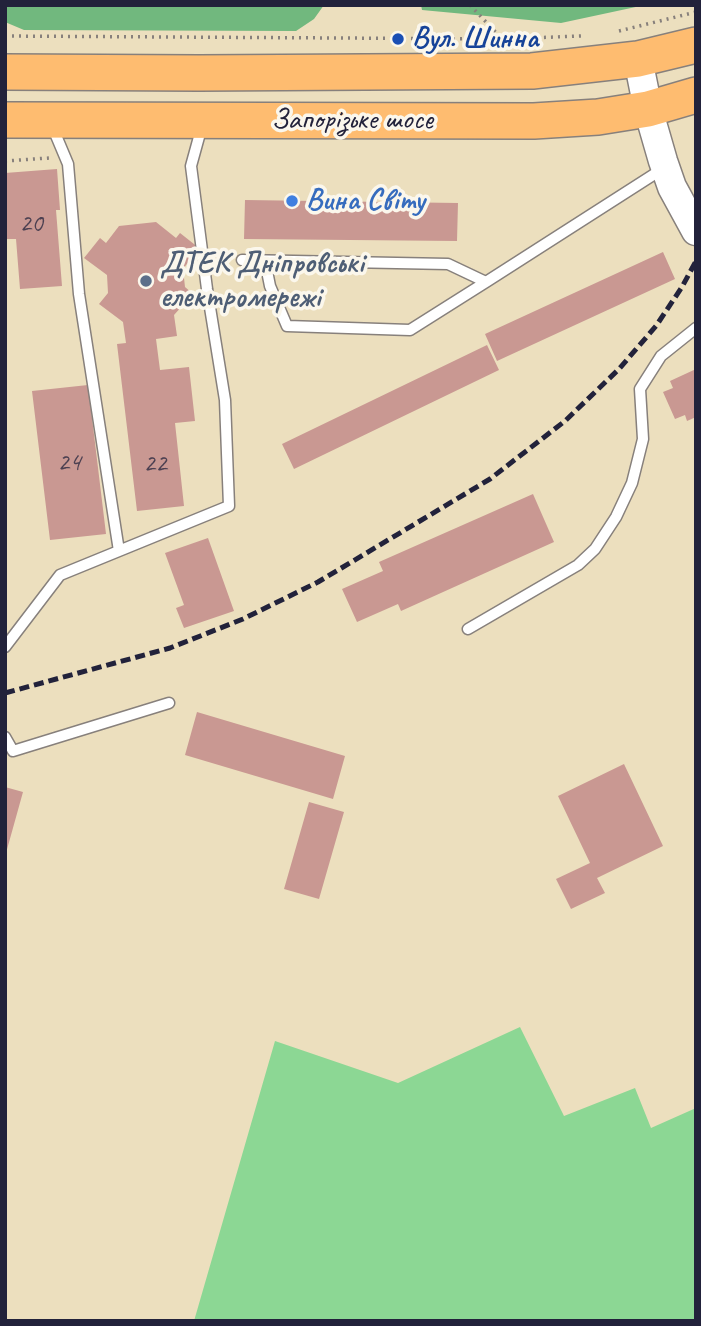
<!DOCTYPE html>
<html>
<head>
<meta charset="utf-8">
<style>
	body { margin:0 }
	#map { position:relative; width:701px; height:1326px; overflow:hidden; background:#ecdfbe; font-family:Caveat,sans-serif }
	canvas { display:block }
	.frame { position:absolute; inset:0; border:7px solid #22223b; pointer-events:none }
</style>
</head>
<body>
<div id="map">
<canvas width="701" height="1326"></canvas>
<div class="frame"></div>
</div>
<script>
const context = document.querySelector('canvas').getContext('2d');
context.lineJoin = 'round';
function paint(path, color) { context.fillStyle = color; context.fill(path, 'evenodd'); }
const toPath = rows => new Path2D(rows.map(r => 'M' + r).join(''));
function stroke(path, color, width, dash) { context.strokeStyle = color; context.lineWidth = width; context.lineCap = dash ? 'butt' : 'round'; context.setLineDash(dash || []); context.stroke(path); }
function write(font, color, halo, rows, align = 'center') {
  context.font = font + ' Caveat,sans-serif'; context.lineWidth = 7; context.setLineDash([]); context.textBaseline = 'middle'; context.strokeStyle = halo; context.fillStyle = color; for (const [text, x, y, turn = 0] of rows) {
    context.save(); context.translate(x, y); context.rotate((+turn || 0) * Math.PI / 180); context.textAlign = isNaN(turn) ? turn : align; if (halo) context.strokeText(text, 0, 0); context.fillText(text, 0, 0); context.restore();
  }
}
paint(toPath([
	[520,1027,564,1116,635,1088,651,1128,696,1108,696,1321,194,1321,275,1041,398,1083]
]), '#8cd794');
paint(toPath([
	[5,5,324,5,314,19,296,31,24,30,5,22],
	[421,5,645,5,561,23,422,10]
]), '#71b87e');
paint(toPath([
	[57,169,60,210,56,210,62,286,20,289,16,239,5,239,5,173],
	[245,200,458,203,457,241,244,239],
	[156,222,176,238,180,233,199,248,183,269,185,287,193,294,174,315,177,336,156,339,160,370,189,367,195,421,175,423,184,506,137,511,117,344,126,343,123,322,99,304,108,293,107,275,84,258,100,238,106,243,119,226],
	[663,252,675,279,497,361,485,334],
	[487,345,499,370,294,469,282,444],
	[696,369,696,417,687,421,685,415,675,419,663,392,673,388,670,381],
	[88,385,106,534,50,540,32,391],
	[533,494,554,542,401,611,398,604,357,622,342,589,383,571,379,562],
	[208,538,234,611,184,628,176,608,184,605,165,553],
	[197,712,345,756,333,799,185,755],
	[624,764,663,846,597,878,605,893,571,909,556,879,590,863,558,796],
	[5,787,23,792,6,853,5,853],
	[309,802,344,812,319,899,284,889]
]), '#c99892');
const service = toPath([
	[52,126,68,164,79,294,119,551],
	[242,260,448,264,486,282,664,168],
	[265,261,270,286,287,326,410,330,486,282],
	[468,629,578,565,595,549,616,517,632,483,643,439,640,389,661,356,696,328],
	[5,647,60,575,229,506,225,400,207,289,191,166,202,126],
	[5,737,13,751,169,703]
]);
const tertiary = toPath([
	[638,59,648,109,663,161,672,187,696,231]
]);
const primary = toPath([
	[5,72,199,73,532,71,638,59,696,45],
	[5,120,534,121,598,117,648,109,696,95]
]);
stroke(service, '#87807c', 13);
stroke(tertiary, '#87807c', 31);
stroke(primary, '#87807c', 38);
stroke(toPath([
	[470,5,502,39],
	[619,31,696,12],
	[5,36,502,39,581,36],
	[5,161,49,158]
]), '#87807c', 3.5, [2, 5]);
stroke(service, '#fff', 10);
stroke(tertiary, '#fff', 28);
stroke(primary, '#febc70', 35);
stroke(toPath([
	[5,693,170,648,243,619,318,582,490,479,565,421,619,369,656,326,682,287,696,261]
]), '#22223b', 5, [10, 5]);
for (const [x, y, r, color] of [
	[398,39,7,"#1a4fb4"],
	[292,201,7,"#3f7fe0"],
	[146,281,7,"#5c6f8a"]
]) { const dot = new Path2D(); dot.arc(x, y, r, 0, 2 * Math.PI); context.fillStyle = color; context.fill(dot); stroke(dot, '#fbf7ec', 2.5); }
write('26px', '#4c4051', null, [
	["20",31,224],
	["24",69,463],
	["22",155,464]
]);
write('bold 30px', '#164399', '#fbf7ec', [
	["Вул. Шинна",412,39]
], 'left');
write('30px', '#22223b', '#fbf7ec', [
	["Запорізьке шосе",352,120]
]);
write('bold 30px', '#366cbe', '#fbf7ec', [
	["Вина Світу",306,201]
], 'left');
write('bold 30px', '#4e5e75', '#fbf7ec', [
	["ДТЕК Дніпровські",160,264],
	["електромережі",160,298]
], 'left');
</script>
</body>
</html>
